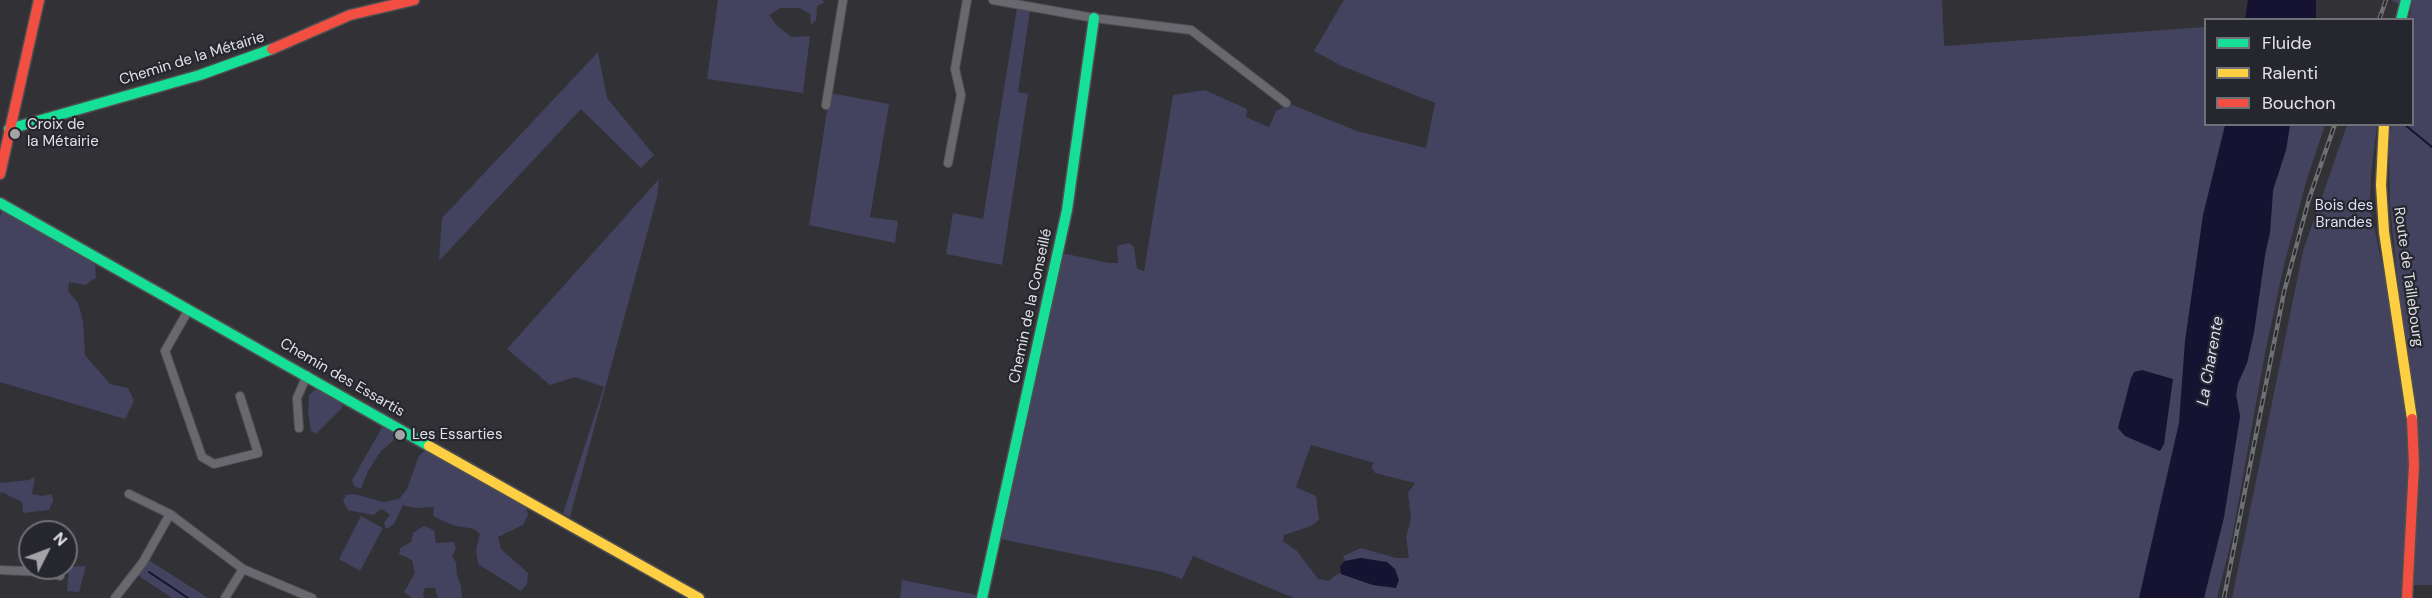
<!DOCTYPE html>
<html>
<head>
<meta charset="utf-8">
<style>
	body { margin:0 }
	#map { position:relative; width:2432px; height:598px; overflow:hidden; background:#323236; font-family:"DM Sans",sans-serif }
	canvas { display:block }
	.legend { position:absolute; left:2204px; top:18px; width:210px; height:108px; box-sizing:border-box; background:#26262e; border:2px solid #707077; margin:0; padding:8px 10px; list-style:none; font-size:18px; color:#e0e0e5 }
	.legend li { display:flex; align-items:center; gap:12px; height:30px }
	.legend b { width:30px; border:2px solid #707077 }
	.north { position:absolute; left:18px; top:520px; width:60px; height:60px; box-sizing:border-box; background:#26262e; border:2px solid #707077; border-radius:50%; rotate:48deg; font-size:16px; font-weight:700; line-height:24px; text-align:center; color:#e0e0e5 }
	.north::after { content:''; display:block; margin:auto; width:21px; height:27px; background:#a3a3a8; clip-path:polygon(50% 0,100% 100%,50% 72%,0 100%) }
</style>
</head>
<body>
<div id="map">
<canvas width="2432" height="598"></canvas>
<ul class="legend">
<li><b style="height:8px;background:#16e098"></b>Fluide</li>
<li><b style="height:8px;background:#ffcf43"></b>Ralenti</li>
<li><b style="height:8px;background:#f24e42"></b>Bouchon</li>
</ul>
<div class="north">N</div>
</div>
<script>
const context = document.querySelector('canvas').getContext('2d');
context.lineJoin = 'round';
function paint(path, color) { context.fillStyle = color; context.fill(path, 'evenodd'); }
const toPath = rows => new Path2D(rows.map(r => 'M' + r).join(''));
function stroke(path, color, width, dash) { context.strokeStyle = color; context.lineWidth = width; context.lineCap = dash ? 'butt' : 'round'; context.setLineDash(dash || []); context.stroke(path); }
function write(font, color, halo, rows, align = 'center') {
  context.font = font + ' "DM Sans",sans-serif'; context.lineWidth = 4.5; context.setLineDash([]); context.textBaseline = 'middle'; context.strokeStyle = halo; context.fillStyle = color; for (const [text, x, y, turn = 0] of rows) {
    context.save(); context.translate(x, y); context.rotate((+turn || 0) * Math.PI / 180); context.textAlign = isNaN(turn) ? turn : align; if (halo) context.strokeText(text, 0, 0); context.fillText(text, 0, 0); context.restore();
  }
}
paint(toPath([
	[718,0,822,0,825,2,817,6,816,20,811,25,810,14,799,8,780,8,769,15,778,27,792,37,810,36,803,93,707,79],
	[1344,0,1942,0,1944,46,2205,27,2206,124,2247,125,2178,598,1294,598,1193,556,1182,579,1163,572,1000,539,1057,252,1109,263,1118,263,1117,246,1129,243,1134,247,1137,269,1144,271,1173,95,1205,90,1247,109,1246,117,1269,127,1276,111,1290,104,1357,131,1426,148,1435,103,1342,66,1314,51],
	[1311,445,1375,463,1371,466,1375,473,1415,483,1408,493,1411,519,1406,537,1409,558,1396,558,1361,548,1343,556,1345,561,1361,558,1373,585,1339,573,1328,581,1318,579,1297,551,1283,541,1284,535,1311,526,1319,520,1316,496,1296,487],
	[2391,0,2432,0,2432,585,2411,585,2409,380,2408,349,2399,345,2409,420,2409,512,2402,598,2232,598,2303,251,2347,125,2377,125,2371,175,2370,207,2392,312,2399,316,2400,301,2390,207,2389,147,2391,125,2412,124,2412,20,2409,19,2411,10],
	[1017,8,1030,11,1018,92,1028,94,1002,265,946,254,953,213,983,219],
	[598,52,607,98,654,155,641,168,581,109,439,261,442,218],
	[830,93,889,104,870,217,898,221,895,243,809,225],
	[2290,125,2325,125,2307,179,2284,265,2265,353,2232,538,2217,598,2204,598,2224,517,2240,416,2236,395,2238,383,2247,363,2254,332,2265,255,2270,232,2273,190,2286,150],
	[659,179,657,197,570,517,563,513,604,387,575,377,550,385,507,349],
	[4,205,89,253,95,263,96,278,85,285,69,282,68,291,78,303,83,321,85,355,110,384,128,388,134,401,125,419,0,382,0,217],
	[322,384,342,398,342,408,316,434,311,431,308,412,309,395],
	[384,424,395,434,394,440,381,451,368,471,361,489,354,486,352,480],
	[428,448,483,475,496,477,523,493,528,515,523,525,498,537,501,549,528,573,527,584,521,591,478,564,476,549,480,534,474,529,452,525,433,516,434,507,415,508,403,505,394,524,386,529,384,523,390,515,382,509,373,515,348,510,343,501,346,495,354,494,383,502,399,499,407,489,419,456],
	[35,477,32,494,42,496,52,494,53,501,49,510,23,513,22,502,2,492,0,494,0,483,29,480],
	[361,516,383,528,360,571,339,559],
	[424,526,434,530,436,543,454,542,456,548,452,556,456,562,457,575,461,586,462,598,438,598,435,588,425,588,423,595,424,598,412,598,404,592,415,573,412,560,399,554,400,548,411,542,413,533],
	[147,559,208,598,172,598,136,574],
	[86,566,79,592,67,591,69,567],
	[902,580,982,596,982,598,900,598]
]), '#43425f');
paint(toPath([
	[2248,0,2316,0,2316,19,2245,19],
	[2225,125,2290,125,2286,150,2273,190,2270,232,2265,255,2254,332,2247,363,2238,383,2236,395,2240,416,2224,517,2204,598,2139,598,2179,423,2185,341,2203,215],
	[2142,370,2173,379,2164,444,2160,451,2125,436,2118,428,2131,378,2134,372],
	[1361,558,1387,562,1395,569,1399,580,1396,588,1373,585,1341,574,1340,566,1345,561]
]), '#161231');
stroke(toPath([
	[2404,124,2432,147],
	[149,572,188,598]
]), '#161231', 2);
const street = toPath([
	[993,0,1094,18,1191,30,1286,103],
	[826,105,843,0],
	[948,163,961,95,955,69,967,0],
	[189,309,165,351,202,457,214,464,258,453,240,396],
	[299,428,297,398,307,375],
	[129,494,170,514,243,569,312,598],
	[0,570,46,572,60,576],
	[115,598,143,562,170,514],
	[225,598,243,569]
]);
const fast = toPath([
	[2401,20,2406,0],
	[9,129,200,75,272,49],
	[0,203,429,446],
	[982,598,1067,210,1094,18]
]);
const slow = toPath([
	[2384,124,2381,185,2384,232,2412,419],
	[429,446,699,598]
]);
const jam = toPath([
	[272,49,350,15,414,0],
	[0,174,39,0],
	[2407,598,2414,465,2412,419]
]);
stroke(street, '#4f4f51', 10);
stroke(fast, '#4f4f51', 13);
stroke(slow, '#4f4f51', 13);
stroke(jam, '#4f4f51', 13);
stroke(street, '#68686e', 8);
stroke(fast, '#16e098', 10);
stroke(slow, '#ffcf43', 10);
stroke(jam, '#f24e42', 10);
const rail = toPath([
	[2379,20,2386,0],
	[2224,598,2284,292,2309,199,2335,124]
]);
stroke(rail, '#707074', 4.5);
stroke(rail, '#26262e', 2, [7]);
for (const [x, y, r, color] of [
	[15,134,6,"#a3a3a8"],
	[400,435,6,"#a3a3a8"]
]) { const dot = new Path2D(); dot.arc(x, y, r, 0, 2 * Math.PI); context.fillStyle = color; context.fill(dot); stroke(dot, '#26262e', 2); }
write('15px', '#e0e0e5', '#26262e', [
	["Chemin de la Métairie",192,59,-17],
	["Route de Taillebourg",2408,277,82],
	["Chemin de la Conseillé",1031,306,-78],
	["Chemin des Essartis",342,378,30]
]);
write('15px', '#e0e0e5', '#26262e', [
	["Croix de",27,125],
	["la Métairie",27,142],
	["Les Essarties",412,435]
], 'left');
write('15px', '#dfdffb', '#26262e', [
	["Bois des",2344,206],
	["Brandes",2344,223]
]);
write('italic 16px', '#dedefa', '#26262e', [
	["La Charente",2211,361,-80]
]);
</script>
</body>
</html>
